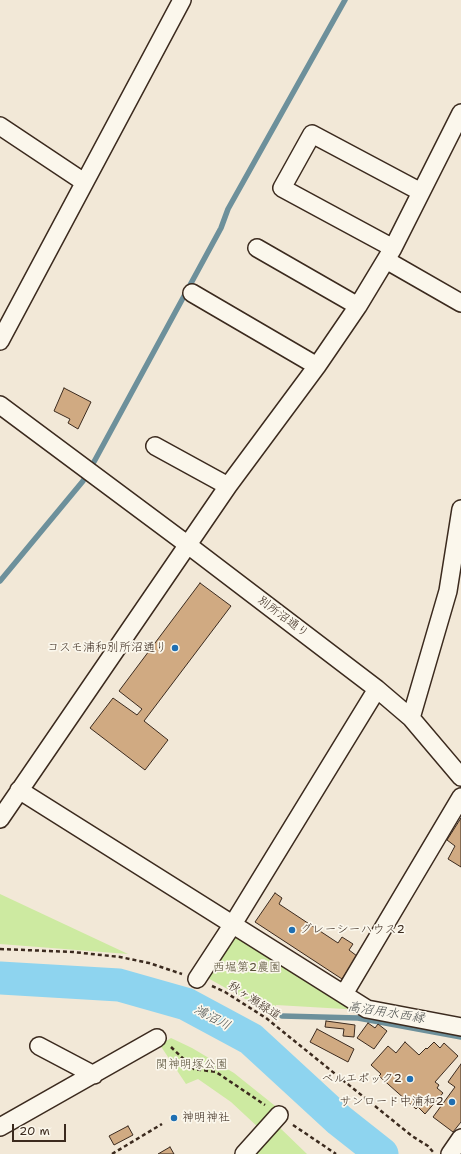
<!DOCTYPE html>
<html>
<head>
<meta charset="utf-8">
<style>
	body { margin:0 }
	#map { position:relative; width:461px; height:1154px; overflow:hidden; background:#f2e8d7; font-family:"Shantell Sans",sans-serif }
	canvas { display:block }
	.scale { position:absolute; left:12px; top:1124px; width:54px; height:18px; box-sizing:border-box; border:2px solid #3b2a1e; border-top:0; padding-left:5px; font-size:12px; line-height:14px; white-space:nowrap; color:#3b2a1e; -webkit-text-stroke:3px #fbf7ec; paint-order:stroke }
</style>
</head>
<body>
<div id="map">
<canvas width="461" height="1154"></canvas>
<div class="scale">20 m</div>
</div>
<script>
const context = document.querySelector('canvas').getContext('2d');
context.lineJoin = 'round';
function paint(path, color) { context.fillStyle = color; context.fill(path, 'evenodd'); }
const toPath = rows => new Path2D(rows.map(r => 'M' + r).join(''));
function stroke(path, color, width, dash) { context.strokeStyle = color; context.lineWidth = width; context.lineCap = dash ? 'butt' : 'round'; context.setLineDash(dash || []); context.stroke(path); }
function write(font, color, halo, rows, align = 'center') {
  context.font = font + ' "Shantell Sans","Klee One",sans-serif'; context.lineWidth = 3.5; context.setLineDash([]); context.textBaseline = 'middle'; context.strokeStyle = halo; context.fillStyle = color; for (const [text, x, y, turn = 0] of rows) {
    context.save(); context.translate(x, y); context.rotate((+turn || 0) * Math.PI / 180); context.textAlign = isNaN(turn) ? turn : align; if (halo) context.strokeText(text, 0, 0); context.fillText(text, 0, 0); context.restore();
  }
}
paint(toPath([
	[0,894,128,954,0,944],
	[233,933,362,1010,276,1005,274,1015,206,977],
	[171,1038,192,1048,234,1073,279,1109,260,1129,231,1102,198,1079,186,1084,160,1045],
	[277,1125,307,1154,257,1154,254,1149]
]), '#cdeaa1');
stroke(toPath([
	[0,581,83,481,95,460,221,228,228,209,345,0],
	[282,1016,358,1018,461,1037]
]), '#6d909b', 5.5);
stroke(toPath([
	[0,978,119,985,186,1004,251,1039,339,1120,382,1154]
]), '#8ed4ef', 33);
const building = toPath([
	[64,388,91,402,78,429,68,423,70,419,54,411,64,388],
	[200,583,231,606,144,721,168,740,145,770,90,728,113,698,137,715,142,709,119,691,200,583],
	[461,818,461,867,448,859,455,846,447,840,461,818],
	[275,893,282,898,279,904,338,943,342,937,353,944,349,950,357,956,342,979,255,922,275,893],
	[326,1021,355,1025,354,1037,343,1036,344,1029,325,1027,326,1021],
	[368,1023,375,1028,378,1024,387,1031,374,1049,357,1038,368,1023],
	[317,1029,354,1049,348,1062,310,1042,317,1029],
	[405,1042,419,1055,426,1048,427,1049,434,1042,440,1048,444,1043,458,1056,435,1082,439,1085,437,1088,443,1093,425,1114,418,1107,416,1109,379,1076,381,1074,371,1065,388,1046,396,1053,405,1042],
	[461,1064,461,1122,453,1132,433,1117,455,1087,448,1082,461,1064],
	[128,1126,133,1135,114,1145,109,1136,128,1126],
	[170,1147,174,1154,158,1154,170,1147]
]);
paint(building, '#d0aa82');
stroke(building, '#3b2a1e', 1);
const minor = toPath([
	[0,126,84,182],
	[257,248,358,306],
	[393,248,282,188,312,134,421,192],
	[386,260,461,303],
	[192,293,317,366],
	[0,341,182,0],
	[0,405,188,545,377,689,411,718,461,777],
	[155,446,228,486],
	[411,718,448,591,461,509],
	[19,790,367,1009,461,1027],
	[0,819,228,486,317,366,358,306,393,248,461,113],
	[197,979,233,924,377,689],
	[344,994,461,797],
	[39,1046,94,1075],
	[0,1127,157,1038],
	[244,1154,279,1115],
	[450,1154,461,1138]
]);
stroke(minor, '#3b2a1e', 20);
stroke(toPath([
	[0,949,73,952,120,957,149,963,182,974],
	[212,986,225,992,266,1018,412,1136,428,1146,433,1152],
	[171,1047,194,1069,216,1072,265,1105],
	[293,1125,336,1154],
	[112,1154,162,1124]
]), '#3b2a1e', 2.5, [4, 3]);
stroke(minor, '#fbf7ec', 17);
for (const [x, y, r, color] of [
	[175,648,4,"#1f6fb2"],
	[292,930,4,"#1f6fb2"],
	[410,1079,4,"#1f6fb2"],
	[452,1102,4,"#1f6fb2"],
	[174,1118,4,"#1f6fb2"]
]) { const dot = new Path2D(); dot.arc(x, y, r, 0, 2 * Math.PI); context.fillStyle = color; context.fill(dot); stroke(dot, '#fbf7ec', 1.5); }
write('12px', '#3b2a1e', '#fbf7ec', [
	["別所沼通り",283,617,37],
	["秋ヶ瀬緑道",254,1001,33]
]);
write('12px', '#3b2a1e', '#fbf7ec', [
	["コスモ浦和別所沼通り",167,648],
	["グレーシーハウス2",300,930,"left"],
	["ベルエポック2",402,1079],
	["サンロード中浦和2",444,1102],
	["神明神社",182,1118,"left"]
], 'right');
write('12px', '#585038', '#fbf7ec', [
	["西堀第2農園",247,968],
	["関神明塚公園",192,1065]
]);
write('italic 13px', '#505452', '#fbf7ec', [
	["高沼用水西縁",386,1013,9],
	["鴻沼川",212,1018,28]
]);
</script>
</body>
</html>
